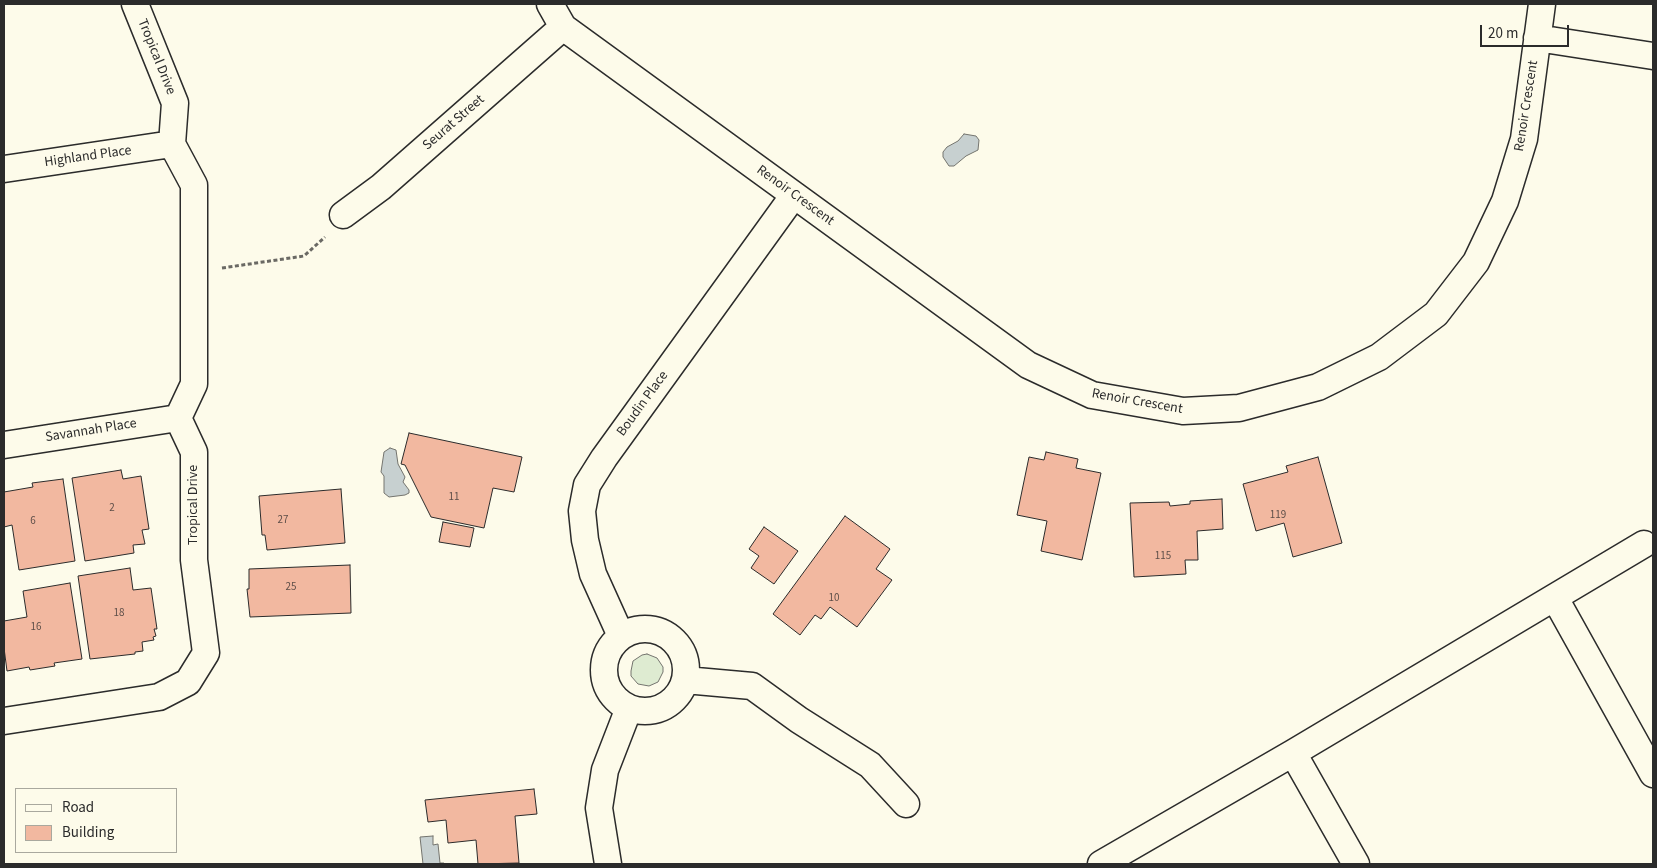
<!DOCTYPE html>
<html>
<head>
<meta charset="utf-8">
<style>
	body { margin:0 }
	#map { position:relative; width:1657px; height:868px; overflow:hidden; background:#fdfbea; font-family:"Source Sans 3",sans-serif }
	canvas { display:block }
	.frame { position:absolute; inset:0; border:5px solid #2b2b2b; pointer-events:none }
	.legend { position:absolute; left:15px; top:788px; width:162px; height:65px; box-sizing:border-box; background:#fdfbea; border:1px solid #a9a89e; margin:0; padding:6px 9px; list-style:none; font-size:15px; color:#2b2b2b }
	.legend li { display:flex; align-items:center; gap:10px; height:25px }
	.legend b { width:25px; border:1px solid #a9a89e }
	.scale { position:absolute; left:1480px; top:25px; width:89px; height:22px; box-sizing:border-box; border:2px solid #2b2b2b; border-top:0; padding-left:6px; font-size:15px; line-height:18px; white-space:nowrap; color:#2b2b2b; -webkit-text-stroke:4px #fdfbea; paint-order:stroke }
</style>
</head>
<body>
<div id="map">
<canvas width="1657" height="868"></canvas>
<div class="frame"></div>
<ul class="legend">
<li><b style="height:6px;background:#fdfbea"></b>Road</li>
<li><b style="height:14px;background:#f2b8a0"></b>Building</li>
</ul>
<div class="scale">20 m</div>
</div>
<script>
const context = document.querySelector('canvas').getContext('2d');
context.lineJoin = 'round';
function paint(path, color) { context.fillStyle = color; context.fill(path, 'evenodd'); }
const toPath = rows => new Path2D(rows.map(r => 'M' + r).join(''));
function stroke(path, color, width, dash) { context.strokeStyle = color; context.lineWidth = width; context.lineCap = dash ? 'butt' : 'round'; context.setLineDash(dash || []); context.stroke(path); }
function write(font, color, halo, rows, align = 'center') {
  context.font = font + ' "Source Sans 3",sans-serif'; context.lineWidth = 4; context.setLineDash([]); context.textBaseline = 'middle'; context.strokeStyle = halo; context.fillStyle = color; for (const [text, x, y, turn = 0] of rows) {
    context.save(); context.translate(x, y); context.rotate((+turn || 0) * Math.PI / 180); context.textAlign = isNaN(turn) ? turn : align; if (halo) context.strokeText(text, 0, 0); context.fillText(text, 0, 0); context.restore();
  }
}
const green = toPath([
	[647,654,657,658,663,667,663,672,658,682,649,686,638,684,631,676,631,671,633,661,642,655,647,654]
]);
paint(green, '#deebd1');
stroke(green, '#74746e', 1);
const water = toPath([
	[964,134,976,136,979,140,978,150,966,156,954,166,949,166,943,157,943,152,947,147,958,141,964,134],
	[390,448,396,450,398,464,405,477,403,482,409,490,409,493,405,495,389,497,384,493,384,476,381,472,384,452,390,448],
	[433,836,433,845,438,844,440,863,444,863,444,864,423,864,420,837,433,836]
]);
paint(water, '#c7d0d0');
stroke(water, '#74746e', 1);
const building = toPath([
	[409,433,522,457,514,492,493,488,484,528,431,517,405,465,401,464,409,433],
	[1046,452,1078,459,1076,468,1101,473,1082,560,1041,551,1047,521,1017,515,1029,457,1044,460,1046,452],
	[1318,457,1342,543,1293,557,1284,523,1256,531,1243,484,1288,472,1286,466,1318,457],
	[121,470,123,479,141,476,149,529,142,530,145,544,133,545,134,553,85,561,72,478,121,470],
	[63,479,75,561,19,570,12,525,4,527,4,492,33,487,32,483,63,479],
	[341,489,345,543,267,550,265,535,262,535,259,496,341,489],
	[1222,499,1223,529,1197,531,1198,560,1185,560,1186,574,1134,577,1130,503,1169,502,1170,506,1190,504,1190,501,1222,499],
	[845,516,890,549,876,569,892,580,857,627,830,607,821,619,815,615,800,635,773,614,845,516],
	[443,522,474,528,470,547,439,542,443,522],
	[764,527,798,551,774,584,751,568,759,556,749,549,764,527],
	[350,565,351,613,250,617,247,589,249,589,249,569,350,565],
	[130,568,133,590,151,588,157,629,154,629,156,636,153,637,154,640,142,642,143,651,135,652,135,654,90,659,78,576,130,568],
	[70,583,82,659,54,663,55,666,30,670,29,667,7,671,4,648,4,621,27,617,23,591,70,583],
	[534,789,537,814,515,816,519,863,478,864,476,840,448,843,446,820,428,822,425,800,534,789]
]);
paint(building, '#f2b8a0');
stroke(building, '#2b2b2b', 1);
const street = toPath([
	[550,4,563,27,1028,365,1092,395,1183,411,1239,408,1318,387,1379,357,1436,314,1476,262,1505,201,1524,139,1542,4],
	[1537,38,1653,56],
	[4,169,172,144],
	[343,215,381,187,563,27],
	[4,445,178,418],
	[1555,598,1653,774],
	'604 670a41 41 0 1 1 82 0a41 41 0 1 1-82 0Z',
	[621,636,593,574,585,540,582,511,587,485,604,458,794,195],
	[685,680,752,686,799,720,870,765,906,804],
	[4,721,159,697,188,682,206,653,194,560,194,452,178,418,194,384,194,185,172,144,175,103,135,4],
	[1293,753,1356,864],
	[608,864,599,808,605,770,629,708],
	[1101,864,1293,753,1644,544]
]);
stroke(street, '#2b2b2b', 29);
stroke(toPath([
	[222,268,304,256,325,237]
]), '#6a6964', 3, [4, 2.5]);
stroke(street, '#fdfbea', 26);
write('11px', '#5d4e48', null, [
	["11",454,498],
	["2",112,509],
	["119",1278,516],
	["27",283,521],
	["6",33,522],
	["115",1163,557],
	["25",291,588],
	["10",834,599],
	["18",119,614],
	["16",36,628]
]);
write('14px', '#2b2b2b', '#fdfbea', [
	["Tropical Drive",156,57,68],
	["Renoir Crescent",1527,106,-81],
	["Seurat Street",454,123,-41],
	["Highland Place",88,157,-8],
	["Renoir Crescent",795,196,36],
	["Renoir Crescent",1137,402,10],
	["Boudin Place",643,404,-54],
	["Savannah Place",91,431,-9],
	["Tropical Drive",194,505,-90]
]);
</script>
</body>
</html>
